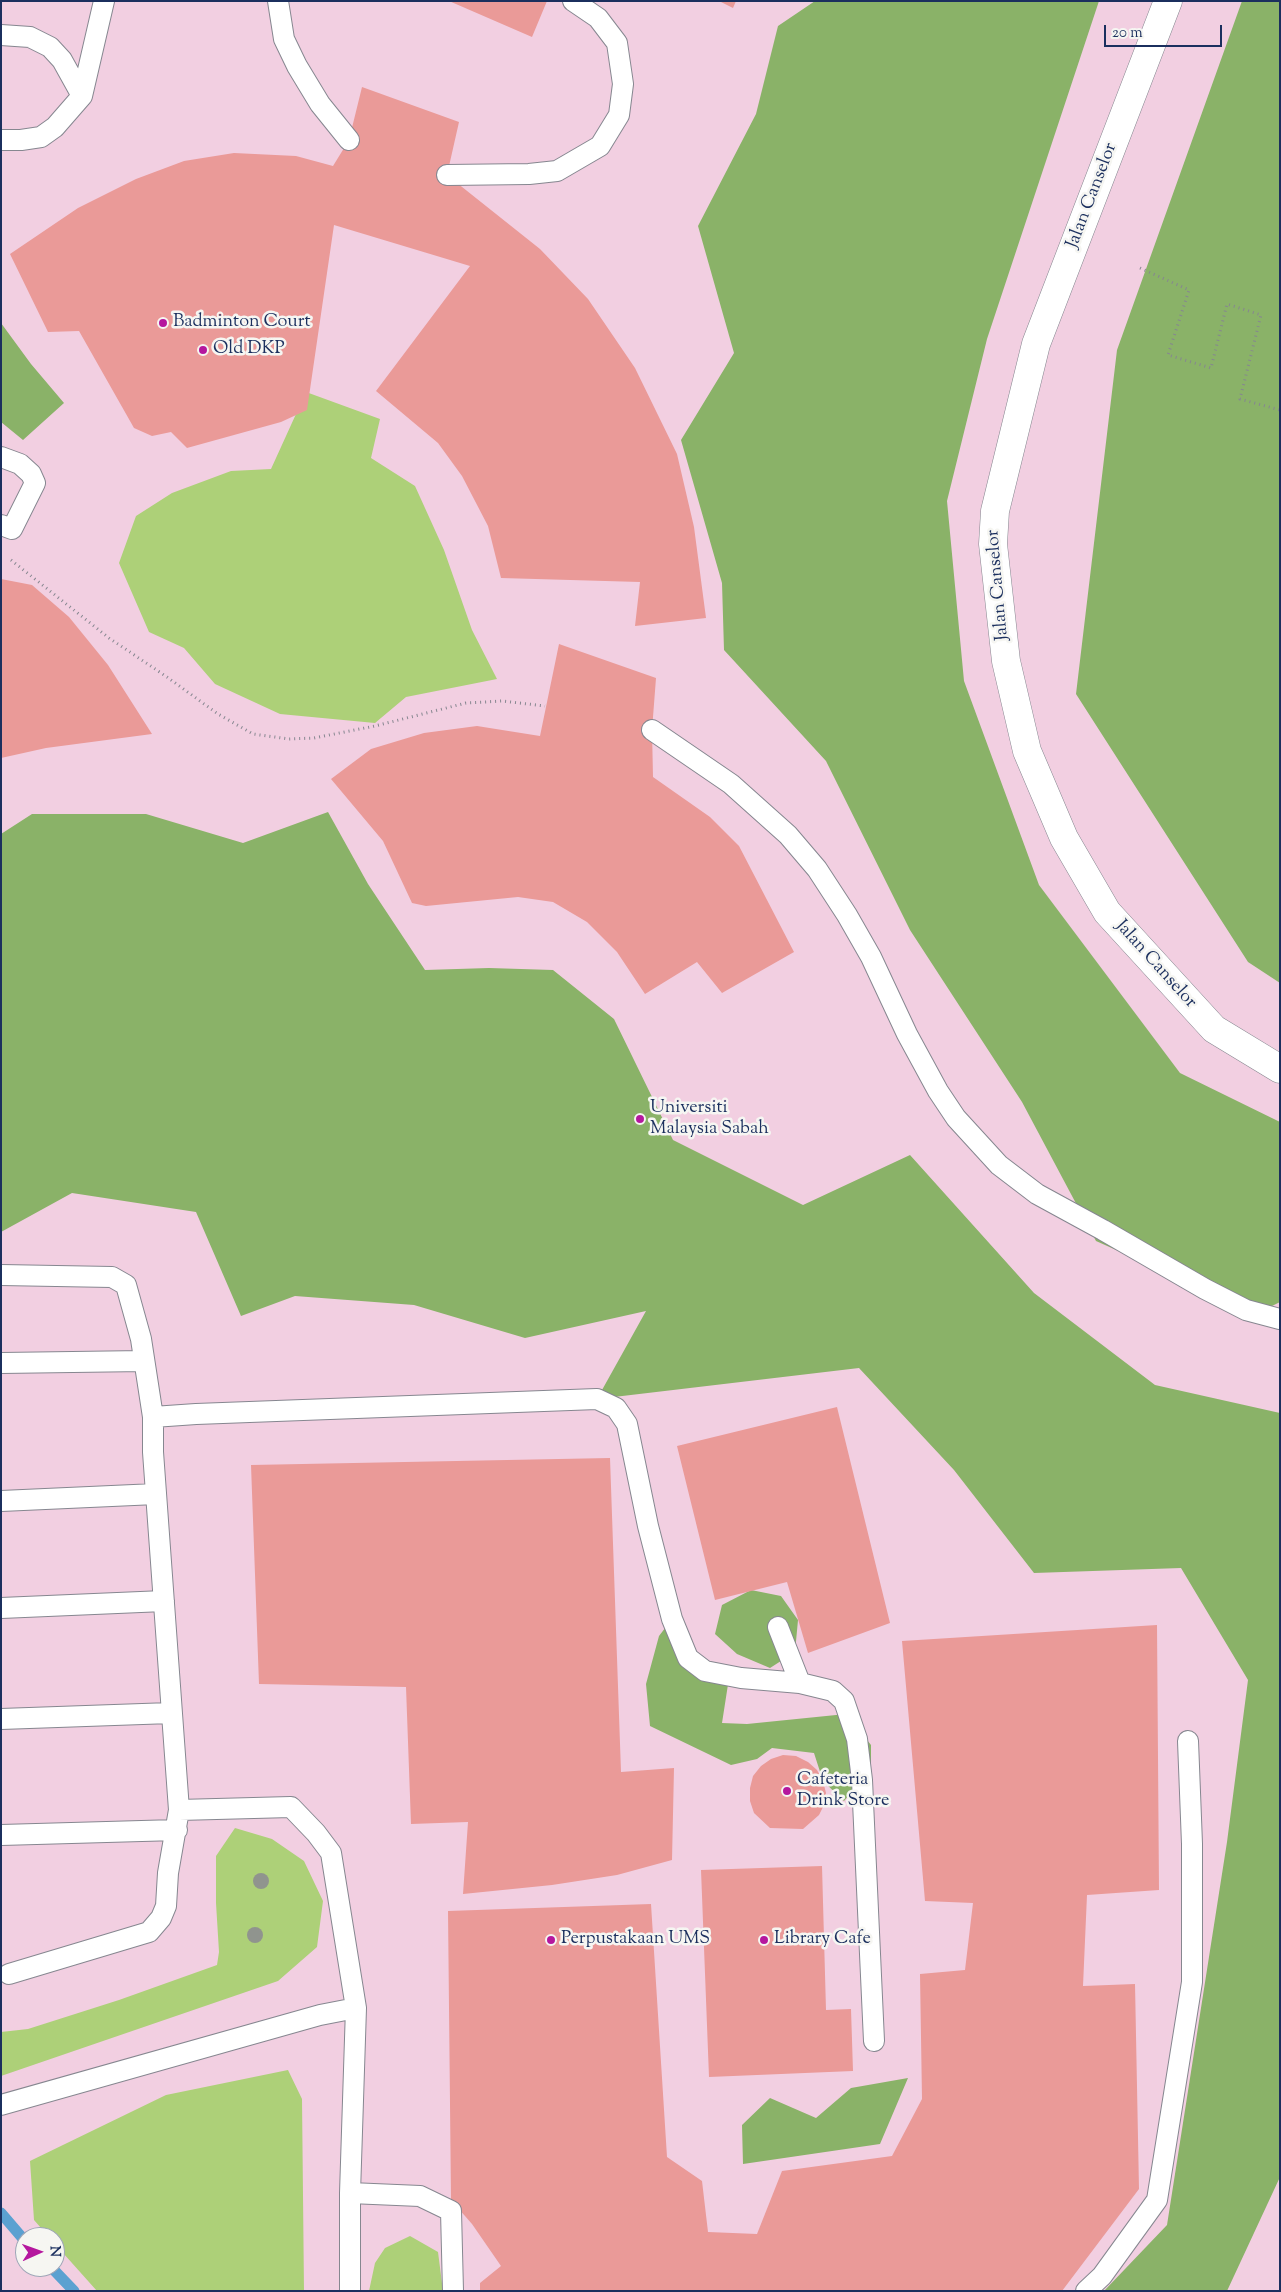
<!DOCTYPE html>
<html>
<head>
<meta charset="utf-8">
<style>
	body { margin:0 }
	#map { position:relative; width:1281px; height:2292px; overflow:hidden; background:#f1dfc1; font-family:"Sorts Mill Goudy",serif }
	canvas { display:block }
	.frame { position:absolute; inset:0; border:2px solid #1b2f5e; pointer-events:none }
	.north { position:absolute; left:15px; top:2227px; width:50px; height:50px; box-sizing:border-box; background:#f6f6f2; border:1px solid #9ea6b7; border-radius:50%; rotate:88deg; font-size:14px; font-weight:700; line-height:20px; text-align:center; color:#1b2f5e }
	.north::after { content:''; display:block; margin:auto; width:18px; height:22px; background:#b5179e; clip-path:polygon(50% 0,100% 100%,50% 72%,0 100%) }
	.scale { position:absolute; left:1104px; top:25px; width:118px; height:22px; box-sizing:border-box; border:2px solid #1b2f5e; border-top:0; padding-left:6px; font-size:15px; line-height:18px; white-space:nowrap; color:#1b2f5e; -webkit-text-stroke:4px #f6f6f2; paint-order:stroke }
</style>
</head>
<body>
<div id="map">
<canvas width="1281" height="2292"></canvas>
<div class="frame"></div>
<div class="north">N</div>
<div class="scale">20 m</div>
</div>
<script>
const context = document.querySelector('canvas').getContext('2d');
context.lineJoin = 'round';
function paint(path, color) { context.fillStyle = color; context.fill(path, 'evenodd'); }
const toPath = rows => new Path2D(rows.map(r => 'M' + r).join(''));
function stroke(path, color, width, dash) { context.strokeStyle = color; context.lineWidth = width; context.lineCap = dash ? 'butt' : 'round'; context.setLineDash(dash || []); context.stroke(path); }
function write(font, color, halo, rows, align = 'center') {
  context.font = font + ' "Sorts Mill Goudy",serif'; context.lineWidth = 5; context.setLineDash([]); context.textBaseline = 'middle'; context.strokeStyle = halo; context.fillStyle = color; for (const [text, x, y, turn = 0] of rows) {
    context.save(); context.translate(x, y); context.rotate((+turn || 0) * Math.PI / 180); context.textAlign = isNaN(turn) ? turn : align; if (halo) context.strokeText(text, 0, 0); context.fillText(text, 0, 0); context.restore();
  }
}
paint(toPath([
	[1,1,1280,1,1280,2291,1,2291],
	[25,2237,55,2237,55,2267,25,2267]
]), '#f2cfe1');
paint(toPath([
	[306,392,380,419,371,458,415,486,444,550,472,630,497,679,406,697,375,723,280,714,215,684,184,648,149,632,119,563,136,516,172,493,231,471,271,469],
	[235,1828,272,1839,304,1861,323,1901,317,1947,278,1981,1,2076,1,2032,28,2029,119,2000,217,1965,219,1952,216,1903,216,1856],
	[288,2070,302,2099,304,2291,97,2291,55,2244,55,2237,49,2237,34,2220,30,2161,166,2095],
	[410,2236,438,2252,443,2291,369,2291,375,2263,385,2248]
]), '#add078');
paint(toPath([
	[815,1,1099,1,987,339,947,501,964,681,1039,885,1180,1073,1280,1122,1280,1302,1258,1313,1096,1241,1022,1102,910,930,826,761,724,650,722,583,681,440,734,353,698,226,756,114,778,26],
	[1242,1,1280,1,1280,983,1248,962,1076,694,1117,350],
	[1,323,31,364,64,403,23,440,1,422],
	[328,812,368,884,425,970,489,968,553,970,614,1019,673,1140,803,1205,910,1155,1034,1293,1155,1385,1280,1413,1280,2177,1227,2291,1104,2291,1167,2225,1227,1842,1248,1680,1181,1568,1034,1573,954,1470,859,1368,597,1399,646,1311,525,1338,414,1305,295,1296,241,1316,196,1212,72,1193,1,1232,1,834,32,814,146,814,243,843],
	[751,1590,781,1596,798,1620,795,1652,770,1668,737,1654,715,1634,722,1605],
	[672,1619,693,1661,729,1678,722,1723,747,1724,846,1714,871,1745,871,1769,844,1801,823,1781,814,1753,772,1748,757,1759,731,1765,650,1726,646,1684,659,1636],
	[908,2078,880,2144,743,2164,742,2125,770,2098,816,2118,851,2088]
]), '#8ab268');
stroke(toPath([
	[1,2213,25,2241],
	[51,2267,74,2291]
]), '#5ba1d1', 11);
paint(toPath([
	[449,1,547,1,532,37],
	[719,1,736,1,733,8],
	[362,87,459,122,447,175,540,249,588,299,635,368,677,454,694,527,706,618,635,626,640,582,501,578,488,526,462,476,438,443,376,391,470,266,334,225,307,410,281,422,187,448,171,432,152,436,134,428,79,331,48,332,10,254,78,208,136,179,184,161,234,153,296,156,333,166,349,140],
	[1,579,32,585,69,617,108,665,152,734,46,748,1,758],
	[559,644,656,678,652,730,653,777,710,817,739,846,794,952,722,993,697,962,645,994,617,952,587,922,553,902,518,897,426,906,412,903,383,841,331,779,371,749,424,733,477,726,540,736],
	[837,1407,890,1623,808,1653,787,1582,715,1600,677,1446],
	[610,1458,621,1772,674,1768,672,1860,617,1875,552,1885,463,1894,468,1822,411,1824,406,1687,259,1684,251,1465],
	[1157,1625,1159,1890,1087,1895,1083,1986,1135,1984,1139,2189,1062,2291,480,2291,480,2283,501,2266,472,2224,451,2200,448,1911,651,1904,667,2157,702,2181,708,2232,757,2234,782,2171,892,2156,922,2099,920,1974,965,1970,973,1903,925,1901,902,1641],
	[783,1755,796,1756,808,1762,817,1770,823,1781,826,1793,824,1805,819,1815,803,1829,770,1828,754,1813,750,1801,750,1788,753,1776,761,1766,771,1759],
	[822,1866,826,2010,851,2009,853,2071,709,2077,701,1870]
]), '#ea9a98');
const service = toPath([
	[278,1,284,39,297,66,320,104,349,140],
	[1,35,30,37,50,47,62,60,82,96],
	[1,140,21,140,41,137,55,127,82,96,104,1],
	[447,175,529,174,557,171,600,146,619,115,623,84,617,43,598,18,573,1],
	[1,457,20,464,31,474,35,483,12,529,1,525],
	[652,730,731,784,788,835,817,869,847,915,871,957,907,1034,938,1091,956,1118,999,1165,1037,1194,1103,1230,1205,1289,1246,1310,1280,1319],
	[1,1275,112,1277,126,1285,141,1339,153,1417],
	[1,1363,144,1361],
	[1,1501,156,1494],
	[1,1608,164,1601],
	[778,1627,800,1683],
	[1,1719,171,1713],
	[1,1835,177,1830],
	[9,1974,149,1932,161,1918,166,1906,168,1873,179,1810],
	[356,2008,331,1853,316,1833,291,1807,179,1810,153,1452,153,1417,196,1414,597,1399,616,1408,627,1424,648,1526,672,1619,688,1658,705,1671,741,1678,800,1683,833,1691,844,1701,857,1739,862,1780,874,2041],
	[1,2105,320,2015,356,2008,350,2193,350,2291],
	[350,2193,420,2196,451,2211,453,2291],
	[1086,2291,1102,2276,1157,2200,1192,1982,1192,1844,1188,1741]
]);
const minor = toPath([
	[1168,1,1036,344,995,511,993,544,1006,661,1027,751,1064,838,1107,912,1214,1029,1280,1069]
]);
stroke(service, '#868790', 22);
stroke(minor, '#868790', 29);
stroke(toPath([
	[1140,268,1189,290,1168,355,1211,368,1227,304,1261,315,1240,399,1280,410],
	[11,560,109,638,167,677,218,714,253,734,289,739,314,738,375,726,466,703,502,701,545,706]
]), '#868790', 3, [1, 4]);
stroke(service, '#fff', 20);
stroke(minor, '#fff', 28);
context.fillStyle = '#90948e';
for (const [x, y] of [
	[261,1881],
	[255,1935]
]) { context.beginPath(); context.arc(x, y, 8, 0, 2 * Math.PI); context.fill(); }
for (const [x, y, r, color] of [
	[163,323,5,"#b5179e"],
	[203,350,5,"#b5179e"],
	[640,1119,5,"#b5179e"],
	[787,1791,5,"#b5179e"],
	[551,1940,5,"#b5179e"],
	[764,1940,5,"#b5179e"]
]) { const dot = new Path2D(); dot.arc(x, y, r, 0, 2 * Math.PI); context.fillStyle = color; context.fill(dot); stroke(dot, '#f6f6f2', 2); }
write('18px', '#1b2f5e', '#f6f6f2', [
	["Jalan Canselor",1093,196,-69],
	["Jalan Canselor",999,585,-95],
	["Jalan Canselor",1155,965,48]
]);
write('18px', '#1b2f5e', '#f6f6f2', [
	["Badminton Court",173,323],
	["Old DKP",213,350],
	["Universiti",650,1109],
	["Malaysia Sabah",650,1130],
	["Cafeteria",797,1781],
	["Drink Store",797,1802],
	["Perpustakaan UMS",561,1940],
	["Library Cafe",774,1940]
], 'left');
</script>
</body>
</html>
